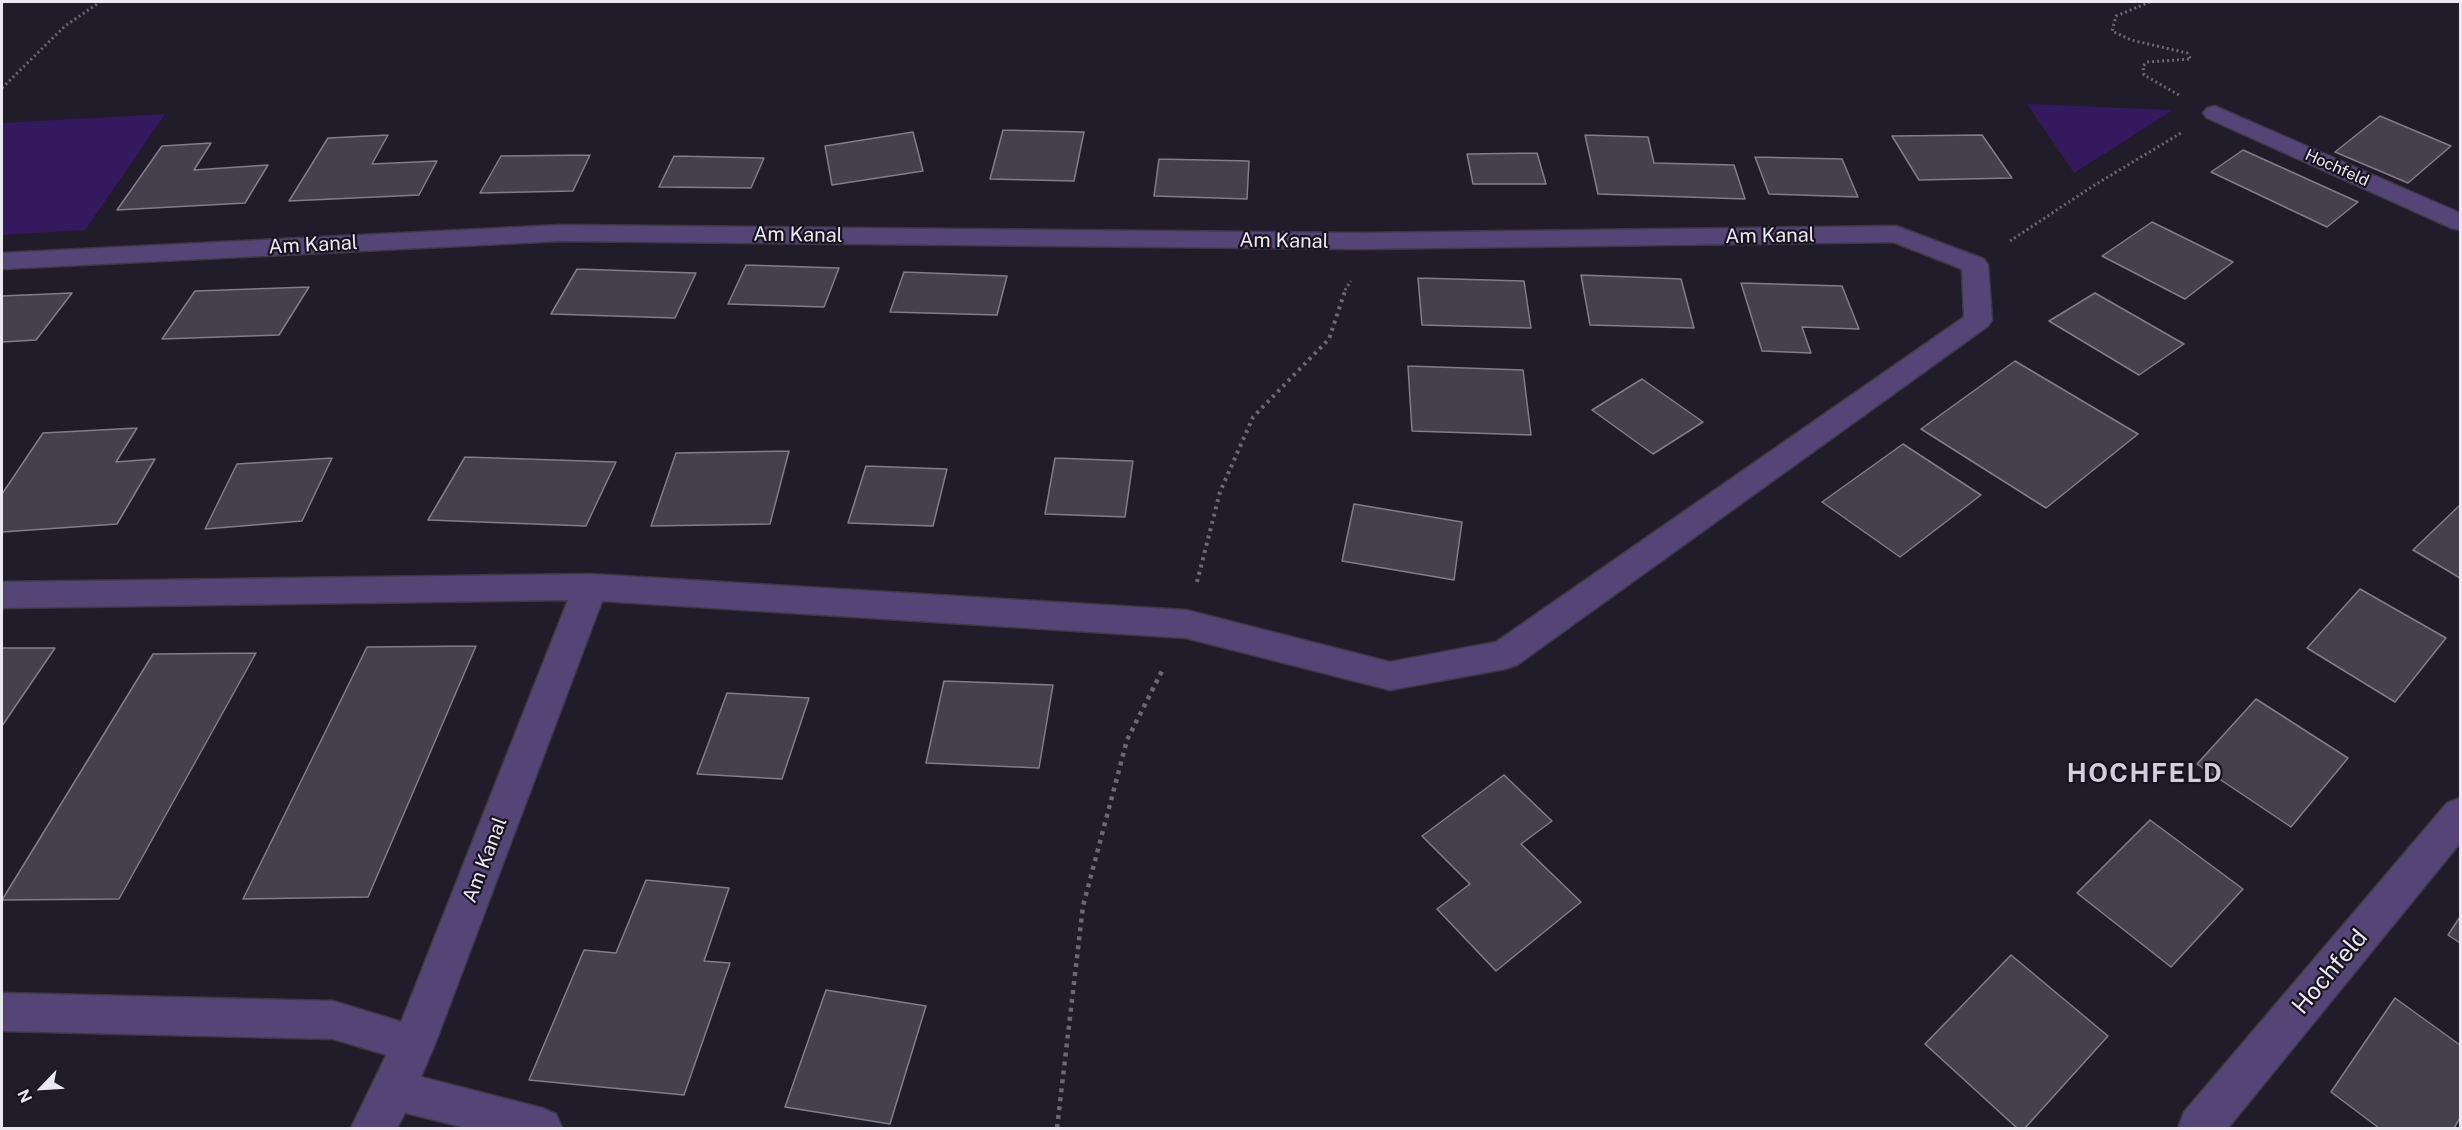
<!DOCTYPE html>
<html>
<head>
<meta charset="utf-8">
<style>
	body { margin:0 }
	#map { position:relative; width:2462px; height:1130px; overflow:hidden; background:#201c29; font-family:"Public Sans",sans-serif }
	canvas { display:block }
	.frame { position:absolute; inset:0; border:3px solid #eae8f1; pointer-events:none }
	.north { position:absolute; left:12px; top:1058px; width:60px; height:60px; -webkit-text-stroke:4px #17131f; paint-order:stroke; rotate:245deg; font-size:16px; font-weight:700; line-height:24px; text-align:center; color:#eae8f1 }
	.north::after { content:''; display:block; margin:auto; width:21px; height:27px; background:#eae8f1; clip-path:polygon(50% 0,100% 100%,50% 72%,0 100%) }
</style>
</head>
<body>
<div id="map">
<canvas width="2462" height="1130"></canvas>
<div class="frame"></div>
<div class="north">N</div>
</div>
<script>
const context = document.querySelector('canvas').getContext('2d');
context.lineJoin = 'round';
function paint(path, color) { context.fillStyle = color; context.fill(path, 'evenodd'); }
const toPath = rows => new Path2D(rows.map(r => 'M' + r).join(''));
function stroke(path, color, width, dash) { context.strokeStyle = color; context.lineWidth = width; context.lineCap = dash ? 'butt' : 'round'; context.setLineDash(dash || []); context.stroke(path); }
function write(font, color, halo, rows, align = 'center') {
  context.font = font + ' "Public Sans",sans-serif'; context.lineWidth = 4.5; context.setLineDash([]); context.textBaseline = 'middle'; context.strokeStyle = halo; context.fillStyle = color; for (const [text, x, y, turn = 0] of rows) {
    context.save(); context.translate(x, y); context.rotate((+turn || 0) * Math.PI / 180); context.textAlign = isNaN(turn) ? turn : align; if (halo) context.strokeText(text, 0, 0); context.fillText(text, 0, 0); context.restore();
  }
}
paint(toPath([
	[2027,104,2173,110,2074,173],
	[165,114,85,230,2,235,2,123]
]), '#35195e');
const building = toPath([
	[2380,116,2451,146,2408,183,2335,152,2380,116],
	[1003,130,1084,132,1074,181,990,179,1003,130],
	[913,132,923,171,832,185,825,146,913,132],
	[388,135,372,164,437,161,419,195,289,201,328,138,388,135],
	[1585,135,1648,137,1654,163,1734,165,1745,199,1598,194,1585,135],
	[1982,135,2012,178,1919,180,1892,136,1982,135],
	[211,143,194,170,268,165,245,203,117,210,162,146,211,143],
	[2243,150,2358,202,2327,227,2211,172,2243,150],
	[1537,153,1546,184,1473,184,1467,154,1537,153],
	[590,155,573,191,480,193,501,156,590,155],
	[674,156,764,158,751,188,659,187,674,156],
	[1755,157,1842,159,1858,197,1769,194,1755,157],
	[1159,159,1249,161,1247,199,1154,196,1159,159],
	[2152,222,2233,262,2185,299,2102,256,2152,222],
	[746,265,839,268,824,307,728,304,746,265],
	[577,269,696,273,675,318,551,314,577,269],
	[904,272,1007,276,997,315,890,312,904,272],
	[1581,275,1681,279,1694,328,1590,325,1581,275],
	[1418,278,1524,281,1531,328,1422,325,1418,278],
	[1741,283,1842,286,1859,329,1802,327,1811,353,1762,351,1741,283],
	[309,287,279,335,162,339,195,291,309,287],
	[72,293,36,340,2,342,2,296,72,293],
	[2095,293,2184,344,2139,375,2049,321,2095,293],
	[2015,361,2138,434,2046,508,1921,429,2015,361],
	[1408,366,1523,370,1531,435,1412,431,1408,366],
	[1642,379,1703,422,1653,454,1592,410,1642,379],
	[137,428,116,462,155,459,117,524,2,532,2,494,43,433,137,428],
	[1903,444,1981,495,1900,557,1822,502,1903,444],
	[789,451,770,524,651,526,676,453,789,451],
	[465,457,616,462,586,526,428,520,465,457],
	[332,458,302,521,205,529,237,464,332,458],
	[1055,458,1133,461,1125,517,1045,514,1055,458],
	[866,466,947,469,933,526,848,523,866,466],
	[1354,504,1462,522,1454,580,1342,561,1354,504],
	[2460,505,2460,578,2413,550,2460,505],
	[2360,589,2446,638,2395,702,2307,648,2360,589],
	[476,646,368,897,243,899,367,647,476,646],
	[2,648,55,648,2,726,2,648],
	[256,653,119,899,2,900,153,654,256,653],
	[944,681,1053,685,1039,768,926,763,944,681],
	[727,693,809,698,782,779,697,774,727,693],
	[2256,699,2348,758,2291,827,2197,764,2256,699],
	[1504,775,1552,821,1521,844,1581,902,1496,971,1437,909,1470,884,1422,836,1504,775],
	[2150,820,2243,889,2171,967,2077,893,2150,820],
	[646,880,729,888,704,961,730,963,684,1095,529,1080,584,950,616,953,646,880],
	[2460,917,2460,943,2448,935,2460,917],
	[2011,955,2108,1036,2025,1128,2017,1128,1925,1044,2011,955],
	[826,990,926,1006,890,1124,785,1107,826,990],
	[2395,998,2460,1045,2460,1118,2454,1128,2379,1128,2331,1092,2395,998]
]);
paint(building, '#44404e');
stroke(building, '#817d8c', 1.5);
const lane = toPath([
	[2,993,333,1001,428,1030,433,1044,428,1058,414,1063,333,1039,2,1031,2,993],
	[394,1070,542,1108,556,1114,562,1128,466,1128,394,1110,380,1104,374,1090,380,1076,394,1070]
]);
const street = toPath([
	[2215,106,2460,213,2460,230,2451,228,2207,118,2203,113,2207,108,2215,106],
	[561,225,1362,233,1896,226,1984,259,1988,265,1992,320,1988,326,1517,665,1505,669,1390,690,1186,638,602,601,435,1044,409,1105,397,1128,351,1128,396,1035,568,600,2,608,2,582,590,574,1186,610,1390,662,1496,642,1964,317,1962,269,1893,242,1362,249,561,241,2,269,2,253,561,225],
	[2460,798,2460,843,2228,1128,2178,1128,2184,1112,2447,803,2460,798]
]);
stroke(lane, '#3c3945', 3);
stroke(street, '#3c3945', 3);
stroke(toPath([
	[2,2,5,2],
	[2150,2,2116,16,2112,31,2131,40,2187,53,2191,59,2147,62,2143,66,2144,75,2179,95],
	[2,88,65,26,100,2],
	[2010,241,2093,186,2181,133],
	[1345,290,1351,281]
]), '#6b6873', 3, [2, 3]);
stroke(toPath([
	[1197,582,1220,492,1253,417,1329,339,1346,288]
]), '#6b6873', 4, [3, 4.5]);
stroke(toPath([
	[1057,1128,1083,906,1127,740,1164,667]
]), '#6b6873', 4.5, [4, 5]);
paint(lane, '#554576');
paint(street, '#554576');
write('16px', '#eae8f1', '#17131f', [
	["Hochfeld",2337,168,24]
]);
write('20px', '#eae8f1', '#17131f', [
	["Am Kanal",798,235,1],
	["Am Kanal",1770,236,-1],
	["Am Kanal",1284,241,1],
	["Am Kanal",313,245,-3],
	["Am Kanal",485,860,-69]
]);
write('24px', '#eae8f1', '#17131f', [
	["Hochfeld",2330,972,-50]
]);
context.letterSpacing = '1.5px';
write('bold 26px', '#d2cedf', '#17131f', [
	["HOCHFELD",2145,774]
]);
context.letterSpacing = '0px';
</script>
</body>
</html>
